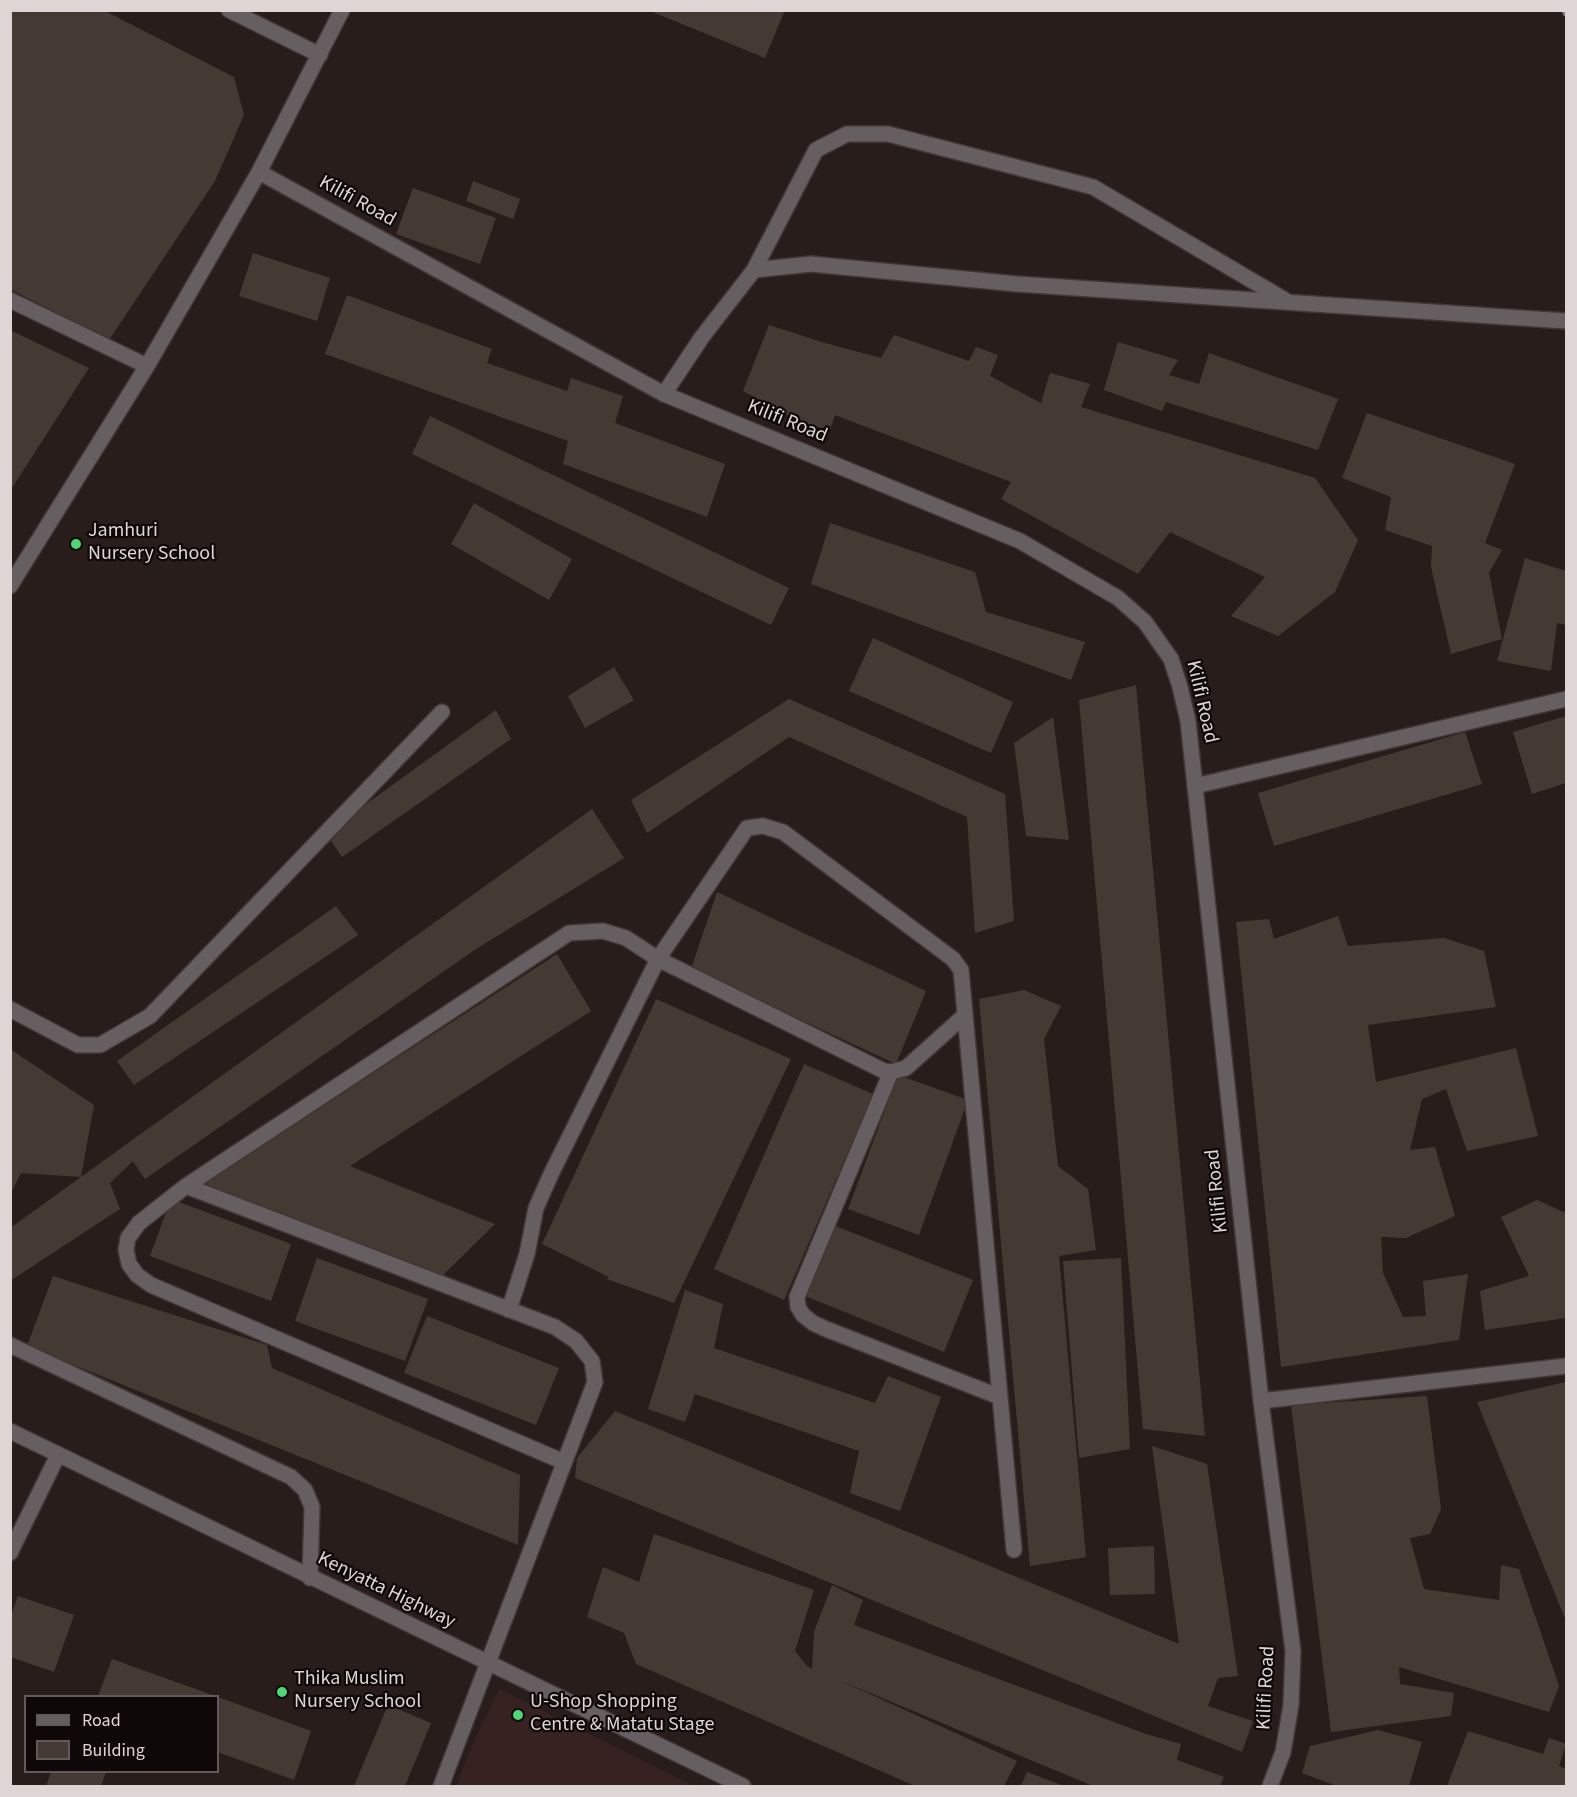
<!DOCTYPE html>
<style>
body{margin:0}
#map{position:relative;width:1577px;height:1797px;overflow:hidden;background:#291d1b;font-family:"Source Sans 3",sans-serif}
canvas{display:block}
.frame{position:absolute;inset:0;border:12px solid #ded6d5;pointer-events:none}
.legend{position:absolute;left:24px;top:1695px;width:195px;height:78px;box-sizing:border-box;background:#0e0808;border:2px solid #615a5a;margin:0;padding:8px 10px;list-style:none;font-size:18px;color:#ded6d5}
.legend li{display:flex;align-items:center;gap:12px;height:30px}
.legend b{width:30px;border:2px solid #615a5a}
</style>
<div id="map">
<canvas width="1577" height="1797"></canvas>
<div class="frame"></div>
<ul class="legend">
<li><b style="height:8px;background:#665f61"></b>Road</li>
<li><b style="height:16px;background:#453a33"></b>Building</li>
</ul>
</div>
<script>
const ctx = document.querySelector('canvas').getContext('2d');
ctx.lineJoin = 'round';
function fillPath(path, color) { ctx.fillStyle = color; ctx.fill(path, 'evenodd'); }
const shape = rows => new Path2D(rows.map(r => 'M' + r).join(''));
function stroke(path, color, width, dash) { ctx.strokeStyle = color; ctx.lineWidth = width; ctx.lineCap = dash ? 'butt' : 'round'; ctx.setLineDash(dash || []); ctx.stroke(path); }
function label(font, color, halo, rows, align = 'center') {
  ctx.font = font + ' "Source Sans 3",sans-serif'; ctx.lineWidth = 4.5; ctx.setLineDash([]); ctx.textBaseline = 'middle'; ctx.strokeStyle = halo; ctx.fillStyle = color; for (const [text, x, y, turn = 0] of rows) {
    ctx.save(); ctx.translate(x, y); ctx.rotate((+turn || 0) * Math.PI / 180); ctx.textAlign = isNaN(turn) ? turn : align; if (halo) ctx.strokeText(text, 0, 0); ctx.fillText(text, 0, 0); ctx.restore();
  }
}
fillPath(shape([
 [499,1689,693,1786,456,1786,474,1741]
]), '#362321');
fillPath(shape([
 [10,10,103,10,234,77,244,115,215,181,109,340,10,289],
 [648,10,785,10,765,58],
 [473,181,520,199,513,219,466,201],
 [413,188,496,218,480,264,396,234],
 [253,253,330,278,317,321,239,296],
 [347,295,492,349,487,363,567,391,571,378,623,396,615,423,725,464,707,517,563,464,568,441,325,354],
 [769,325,825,343,881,358,894,335,969,361,976,347,998,355,990,376,1041,403,1050,373,1090,384,1081,407,1315,478,1358,540,1335,592,1278,636,1231,616,1265,577,1170,532,1138,574,1001,499,1011,482,835,415,830,430,804,424,743,391],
 [10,330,89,368,10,491],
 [1118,342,1178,360,1169,375,1199,384,1209,353,1338,399,1318,450,1166,402,1162,411,1104,390],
 [1367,413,1515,464,1485,543,1502,550,1489,573,1502,639,1451,654,1431,567,1432,546,1385,530,1391,497,1342,478],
 [430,416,789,588,771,625,412,454],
 [474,503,572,559,549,600,451,544],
 [830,523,975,572,986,612,1085,642,1071,680,811,584],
 [1525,558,1566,571,1566,625,1557,623,1551,671,1497,661],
 [873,638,1013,702,991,753,849,691],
 [614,667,634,700,585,728,568,696],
 [1136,685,1205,1436,1143,1429,1079,700],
 [789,699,1005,794,1014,921,975,933,967,817,789,737,647,833,631,800],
 [496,710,511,739,342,857,326,833],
 [1566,716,1566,783,1532,794,1513,732],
 [1053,717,1069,840,1026,836,1014,743],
 [1465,732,1482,784,1274,846,1258,793],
 [592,809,624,858,476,949,145,1179,133,1161,110,1183,120,1209,10,1281,10,1228,81,1177,21,1173,10,1195,10,1049,94,1105,81,1177],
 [717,892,926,991,896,1064,691,969],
 [336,906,358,935,134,1085,117,1061],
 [1338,916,1348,946,1444,938,1484,951,1496,1007,1368,1025,1376,1082,1516,1048,1538,1136,1467,1151,1446,1089,1422,1099,1410,1150,1435,1147,1455,1216,1406,1238,1381,1237,1383,1273,1403,1317,1426,1316,1423,1281,1468,1274,1459,1340,1281,1367,1236,922,1269,919,1274,939],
 [557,954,591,1011,350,1166,495,1224,440,1278,196,1188],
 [1024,990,1061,1006,1044,1039,1058,1166,1088,1189,1096,1250,1059,1256,1086,1557,1030,1566,979,999],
 [656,999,791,1059,674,1303,607,1279,609,1277,542,1244],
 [804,1064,873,1094,784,1300,714,1269],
 [898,1075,968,1100,919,1235,848,1209],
 [171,1199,291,1244,271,1301,150,1256],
 [1537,1200,1566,1213,1566,1318,1485,1330,1480,1291,1529,1276,1501,1217],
 [833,1225,973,1280,944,1352,805,1296],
 [317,1258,428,1299,405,1361,295,1321],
 [1121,1258,1130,1449,1079,1458,1063,1261],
 [53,1276,267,1345,272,1368,520,1475,518,1545,27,1346],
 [685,1290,723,1304,714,1348,875,1403,888,1376,941,1397,900,1511,850,1493,859,1451,695,1394,685,1422,648,1409],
 [427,1316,559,1368,536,1425,404,1373],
 [1566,1382,1566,1621,1477,1402],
 [1427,1396,1441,1509,1430,1534,1410,1538,1424,1589,1499,1600,1501,1565,1519,1569,1559,1686,1549,1712,1399,1667,1400,1684,1454,1693,1451,1716,1331,1732,1291,1405],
 [615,1411,1179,1644,1152,1446,1207,1464,1238,1676,1218,1678,1208,1706,1253,1721,1242,1752,575,1478,577,1458],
 [654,1534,814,1590,795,1651,807,1666,812,1669,814,1632,832,1585,863,1600,854,1625,1146,1734,1181,1744,1177,1760,1224,1777,1220,1786,1093,1786,839,1680,1017,1761,1004,1786,915,1786,636,1664,624,1633,587,1617,603,1567,639,1582],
 [1154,1546,1155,1594,1110,1595,1108,1548],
 [18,1596,74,1615,54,1672,10,1657,10,1618],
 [112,1659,215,1696,98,1696],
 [218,1697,311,1731,294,1780,218,1752],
 [388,1705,431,1723,405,1786,354,1786],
 [1378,1730,1422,1742,1409,1786,1333,1786,1334,1785,1302,1773,1310,1746],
 [1468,1731,1543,1754,1549,1738,1566,1744,1559,1766,1566,1769,1566,1786,1447,1786],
 [51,1772,106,1772,101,1786,46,1786],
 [1027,1772,1064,1786,1021,1786]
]), '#453a33');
const lane = shape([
 [754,270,816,150,847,134,888,134,1093,187,1285,300],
 [664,394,702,337,754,270,811,264,1017,284,1566,321],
 [1195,786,1566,699],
 [10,1009,78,1045,100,1045,150,1016,442,712],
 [891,1072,797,1297,798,1307,803,1315,813,1323,826,1329,1000,1397],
 [186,1186,139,1223,128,1238,126,1250,129,1264,137,1275,151,1285,564,1462],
 [509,1310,527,1254,536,1208,552,1172,658,959,747,828,763,826,783,832,953,959,961,970,1014,1550],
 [10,1345,291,1477,305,1490,312,1507,310,1578],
 [1261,1401,1566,1366],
 [441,1786,595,1382,592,1361,576,1341,555,1327,186,1186,569,933,603,931,626,938,658,959,884,1071,891,1072,906,1068,965,1015]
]);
const street = shape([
 [229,10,320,55],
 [259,172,664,394,1020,541,1118,598,1145,622,1171,659,1180,687,1188,721,1261,1401,1293,1651,1291,1705,1283,1752,1270,1786],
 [10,300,147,366],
 [10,586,147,366,259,172,342,10],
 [10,1431,743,1786],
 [10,1553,58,1455]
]);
stroke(lane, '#423735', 18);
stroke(street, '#423735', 18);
stroke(shape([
 [1563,10,1566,16]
]), '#817776', 4, [6, 3]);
stroke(lane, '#665f61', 15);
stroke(street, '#665f61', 15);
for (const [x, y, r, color] of [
 [76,544,6,"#4fd675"],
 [282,1692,6,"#4fd675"],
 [518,1715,6,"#4fd675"]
]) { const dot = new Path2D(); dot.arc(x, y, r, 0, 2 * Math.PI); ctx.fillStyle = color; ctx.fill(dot); stroke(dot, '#0e0808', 2); }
label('20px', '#ded6d5', '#0e0808', [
 ["Kilifi Road",357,202,29],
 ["Kilifi Road",787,422,22],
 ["Kilifi Road",1201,702,77],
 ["Kilifi Road",1218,1191,-96],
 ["Kenyatta Highway",386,1591,26],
 ["Kilifi Road",1267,1688,-87]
]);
label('20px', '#ded6d5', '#0e0808', [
 ["Jamhuri",88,532],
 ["Nursery School",88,555],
 ["Thika Muslim",294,1680],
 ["Nursery School",294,1703],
 ["U-Shop Shopping",530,1703],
 ["Centre & Matatu Stage",530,1726]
], 'left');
</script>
